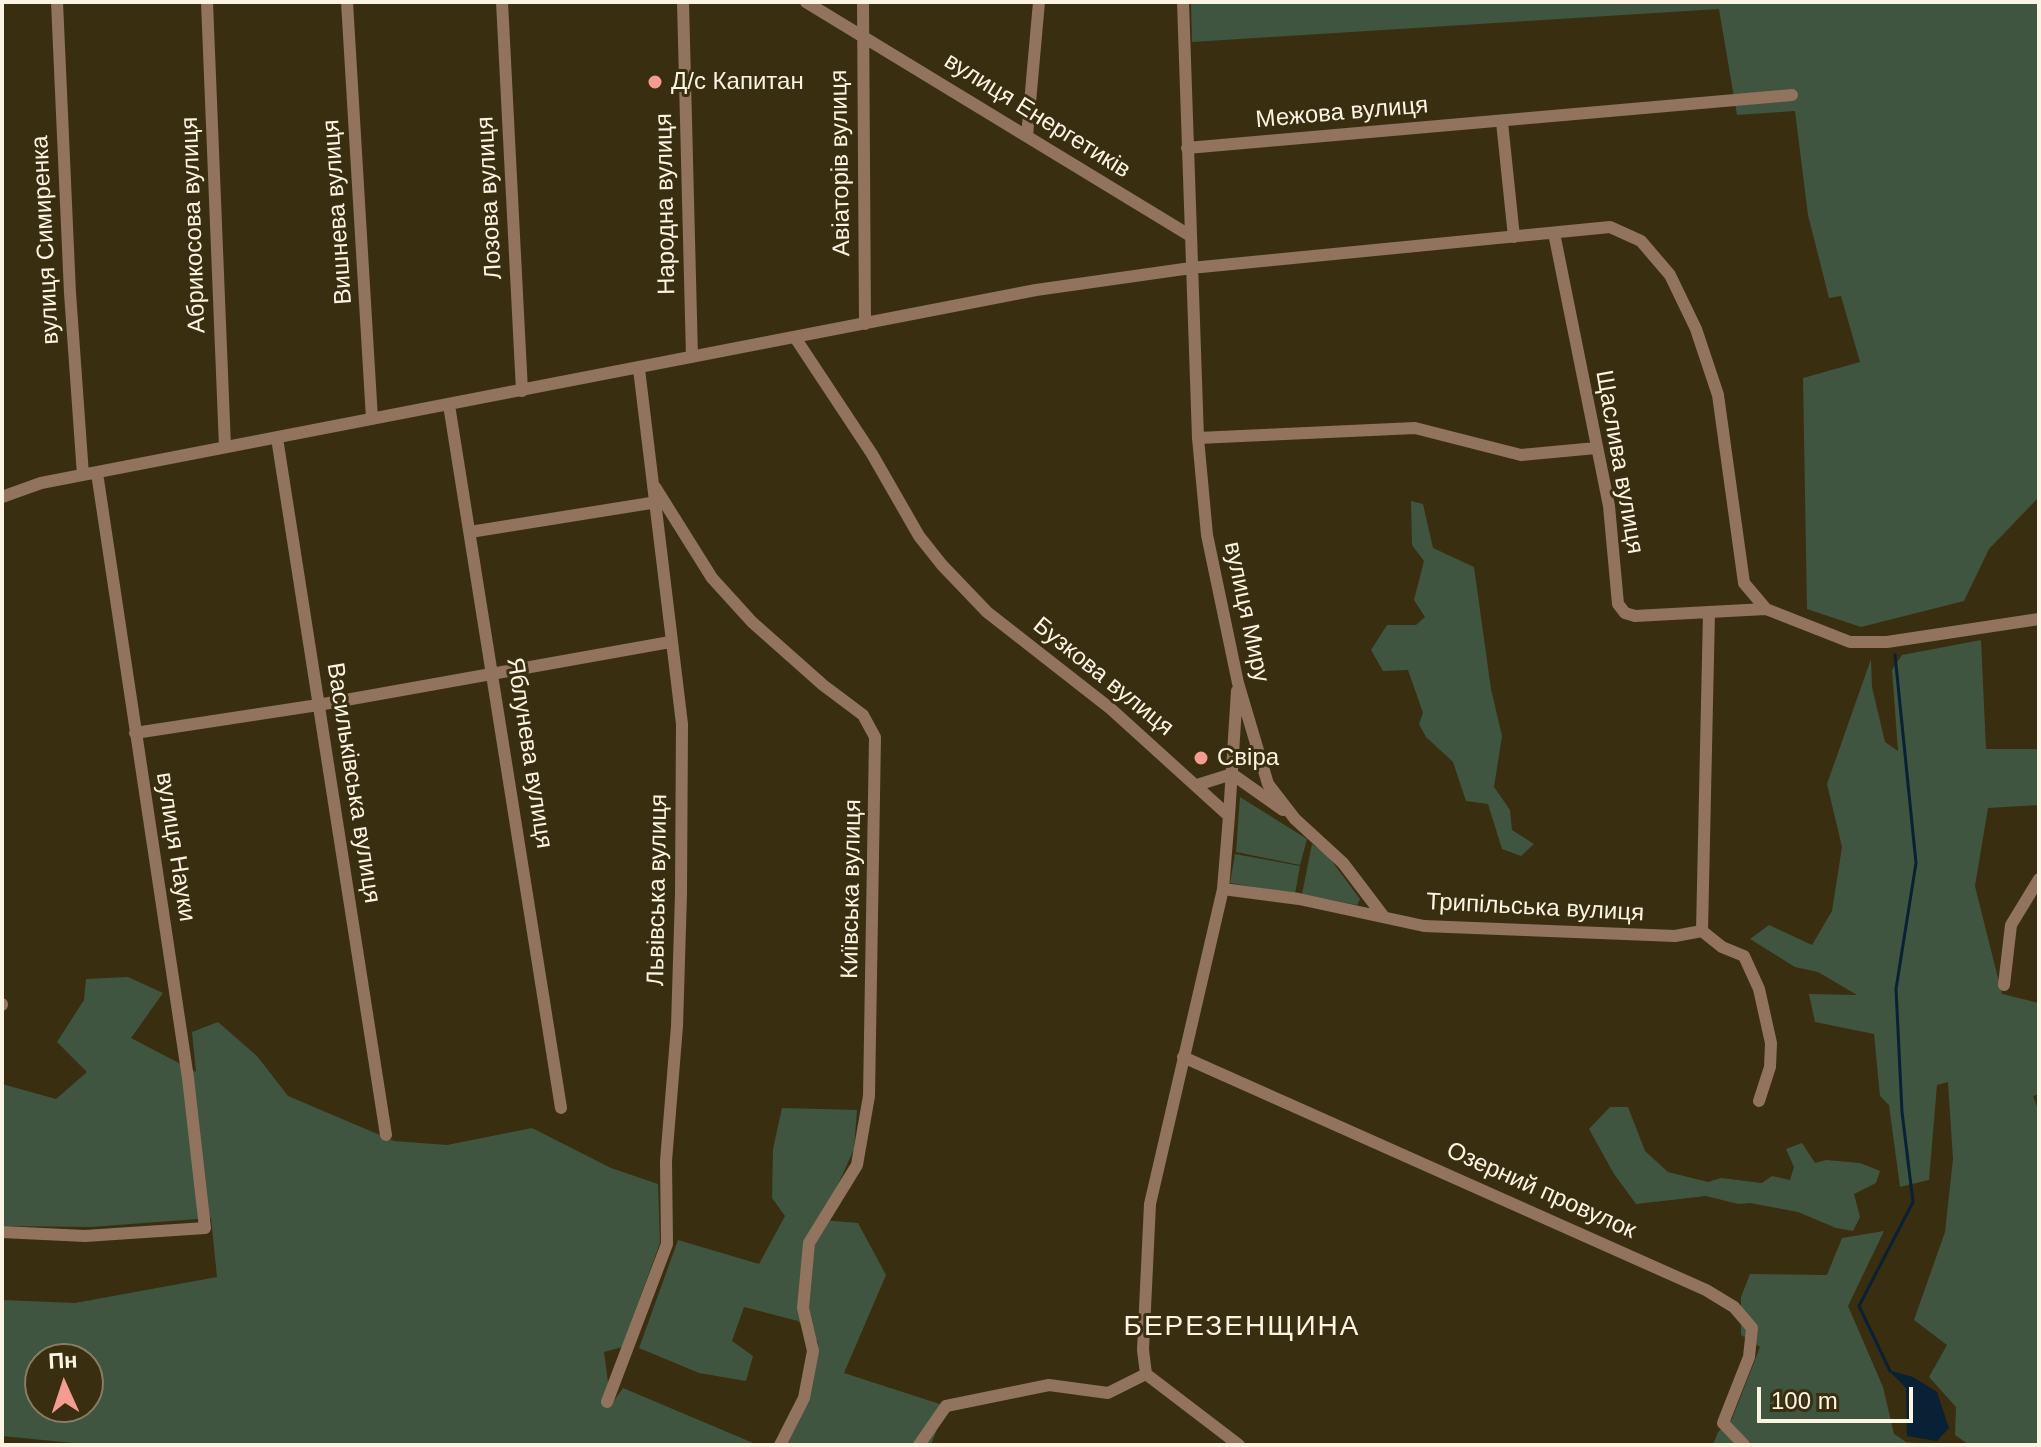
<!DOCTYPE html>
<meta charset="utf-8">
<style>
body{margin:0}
#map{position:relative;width:2041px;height:1447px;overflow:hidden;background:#3a2e10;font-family:Arial,sans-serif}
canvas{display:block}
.frame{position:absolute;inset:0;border:4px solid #fbf4e3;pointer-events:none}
.north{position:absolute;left:24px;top:1343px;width:80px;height:80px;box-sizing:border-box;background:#3a2e10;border:2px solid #877d64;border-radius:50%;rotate:357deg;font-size:22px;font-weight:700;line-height:32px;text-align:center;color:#fbf4e3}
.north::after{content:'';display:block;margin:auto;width:28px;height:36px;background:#f59c92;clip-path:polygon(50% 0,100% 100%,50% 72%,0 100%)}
.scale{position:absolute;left:1757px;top:1387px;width:156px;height:36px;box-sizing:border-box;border:4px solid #fbf4e3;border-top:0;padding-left:10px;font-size:24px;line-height:28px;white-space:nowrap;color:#fbf4e3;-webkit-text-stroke:6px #3a2e10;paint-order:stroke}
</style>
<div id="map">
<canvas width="2041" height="1447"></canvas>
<div class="frame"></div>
<div class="north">Пн</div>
<div class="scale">100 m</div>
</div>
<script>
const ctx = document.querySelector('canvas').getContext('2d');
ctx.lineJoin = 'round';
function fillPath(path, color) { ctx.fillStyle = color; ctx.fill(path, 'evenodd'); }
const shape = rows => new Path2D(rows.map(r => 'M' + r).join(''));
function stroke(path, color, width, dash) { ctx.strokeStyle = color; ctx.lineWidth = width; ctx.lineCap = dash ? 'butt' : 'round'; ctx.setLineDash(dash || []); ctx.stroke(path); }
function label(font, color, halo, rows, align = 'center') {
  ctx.font = font + ' Arial,sans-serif'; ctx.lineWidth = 6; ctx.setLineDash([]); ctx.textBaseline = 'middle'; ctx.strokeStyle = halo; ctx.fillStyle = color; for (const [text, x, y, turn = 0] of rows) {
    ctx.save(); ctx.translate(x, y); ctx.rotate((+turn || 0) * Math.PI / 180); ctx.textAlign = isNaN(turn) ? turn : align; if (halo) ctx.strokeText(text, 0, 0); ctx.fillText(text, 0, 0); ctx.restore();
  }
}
fillPath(shape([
 [1191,2,2039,2,2039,497,1989,549,1964,601,1861,627,1807,609,1803,378,1860,362,1841,296,1829,298,1808,215,1795,111,1737,115,1719,9,1192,42],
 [1411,501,1423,504,1433,548,1474,567,1491,689,1502,736,1494,787,1510,810,1512,830,1534,844,1521,856,1502,849,1488,804,1466,801,1453,762,1426,737,1419,724,1423,713,1408,670,1383,671,1371,650,1387,625,1416,625,1425,617,1414,600,1424,561,1412,545],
 [1981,640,1986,749,2038,749,2039,762,2039,805,1988,808,1975,886,2002,994,2039,1003,2039,1094,2033,1096,2039,1112,2039,1445,1969,1445,1955,1435,1956,1407,1929,1377,1947,1345,1914,1320,1945,1232,1953,1159,1948,1082,1937,1085,1929,1180,1900,1187,1889,1105,1880,1096,1874,1034,1815,1022,1809,994,1857,995,1818,972,1795,967,1750,939,1769,925,1812,945,1832,911,1842,847,1827,784,1871,659,1872,687,1885,742,1898,751,1892,670,1902,655],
 [1240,797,1307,839,1300,865,1236,852],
 [1312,844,1328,856,1360,899,1357,905,1302,894],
 [1235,854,1300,866,1295,894,1230,883],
 [128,977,163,993,131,1038,196,1072,192,1032,218,1022,257,1056,288,1096,394,1141,447,1145,532,1128,611,1168,658,1184,660,1243,622,1347,604,1352,611,1405,623,1388,758,1445,94,1445,2,1436,2,1300,75,1303,217,1277,211,1218,91,1227,2,1226,2,1084,56,1099,87,1072,57,1042,84,1000,86,979],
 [40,1359,88,1359,88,1407,40,1407],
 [1610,1107,1628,1107,1645,1151,1668,1172,1708,1182,1721,1178,1762,1183,1772,1176,1790,1180,1794,1167,1786,1149,1802,1143,1815,1163,1826,1160,1860,1163,1880,1171,1876,1183,1854,1194,1860,1217,1853,1231,1836,1228,1798,1212,1750,1203,1738,1204,1706,1196,1636,1204,1614,1174,1589,1129],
 [782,1108,857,1110,854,1149,822,1220,858,1223,886,1275,844,1373,946,1406,931,1445,785,1445,806,1403,818,1342,798,1321,744,1307,732,1341,753,1356,746,1381,699,1373,639,1348,678,1240,759,1264,785,1216,772,1198,773,1149],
 [1884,1231,1848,1306,1883,1387,1894,1434,1906,1442,1934,1445,1713,1445,1718,1432,1732,1419,1760,1347,1741,1335,1741,1297,1750,1274,1827,1275,1842,1238]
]), '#3f553f');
fillPath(shape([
 [1888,1370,1913,1377,1937,1392,1949,1428,1937,1441,1907,1436,1906,1388]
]), '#082134');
stroke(shape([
 [1890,1371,1859,1306,1913,1202,1902,1112,1896,989,1916,863,1895,655]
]), '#082134', 3);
stroke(shape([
 [57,2,70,293,83,475],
 [207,2,225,447],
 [347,2,372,419],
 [502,2,522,391],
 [683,2,692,357],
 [806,2,1189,235],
 [863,2,865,324],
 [1183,2,1198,438,1207,535,1238,683,1268,784,1295,819,1343,863,1384,917],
 [1502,122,1514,237],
 [1027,136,1039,2],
 [1187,148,1792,95],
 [1554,233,1609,506,1618,604,1625,613,1635,616,1709,612],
 [796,339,872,454,919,536,942,565,987,612,1111,709,1229,816,1223,889,1150,1204,1143,1350,1146,1374,1239,1445],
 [449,405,561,1108],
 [277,438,386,1135],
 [1198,438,1415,428,1521,455,1596,448],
 [655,487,712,578,752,622,823,685,863,715,875,737,869,1096,857,1165,809,1243,803,1308,813,1351,804,1398,780,1445],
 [2,497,41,483,1036,290,1191,268,1610,227,1641,241,1670,275,1696,329,1718,395,1744,583,1766,609,1850,642,1887,642,2039,619],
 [470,532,657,502],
 [135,733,318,705,670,642],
 [1197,785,1232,774,1283,810],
 [1229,816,1237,691],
 [1223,889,1299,899,1424,926,1675,936,1702,931],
 [1702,931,1709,612,1766,609],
 [1702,931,1722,947,1744,956,1759,989,1771,1043,1770,1067,1759,1101],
 [2004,985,2011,925,2039,879],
 [2,1004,2,1005],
 [1183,1057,1706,1290,1734,1307,1752,1328,1749,1357,1723,1423,1744,1445],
 [2,1232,85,1236,205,1228,188,1078,97,473],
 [607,1402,667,1244,666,1161,677,1026,681,894,682,724,639,369],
 [919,1445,946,1406,1049,1385,1108,1393,1146,1374]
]), '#91735e', 12);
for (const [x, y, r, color] of [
 [655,82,8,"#f59c92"],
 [1201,758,8,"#f59c92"]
]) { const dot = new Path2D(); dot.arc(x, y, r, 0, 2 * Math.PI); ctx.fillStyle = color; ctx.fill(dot); stroke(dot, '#3a2e10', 3); }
label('24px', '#fbf4e3', '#3a2e10', [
 ["Д/с Капитан",671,82],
 ["Свіра",1217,758]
], 'left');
label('24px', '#fbf4e3', '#3a2e10', [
 ["Межова вулиця",1342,113,-5],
 ["вулиця Енергетиків",1037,116,32],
 ["Авіаторів вулиця",841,163,-91],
 ["Лозова вулиця",490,198,-93],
 ["Народна вулиця",666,204,-91],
 ["Вишнева вулиця",338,212,-94],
 ["Абрикосова вулиця",194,225,-92],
 ["вулиця Симиренка",46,240,-93],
 ["Щаслива вулиця",1619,462,80],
 ["вулиця Миру",1246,612,78],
 ["Бузкова вулиця",1103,677,39],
 ["Яблунева вулиця",529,753,81],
 ["Васильківська вулиця",353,783,81],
 ["вулиця Науки",175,847,81],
 ["Київська вулиця",852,889,-89],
 ["Львівська вулиця",658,890,-89],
 ["Трипільська вулиця",1535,908,3],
 ["Озерний провулок",1541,1191,24]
]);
ctx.letterSpacing = '2px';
label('28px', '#fbf4e3', '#3a2e10', [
 ["БЕРЕЗЕНЩИНА",1242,1327]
]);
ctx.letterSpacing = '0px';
</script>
